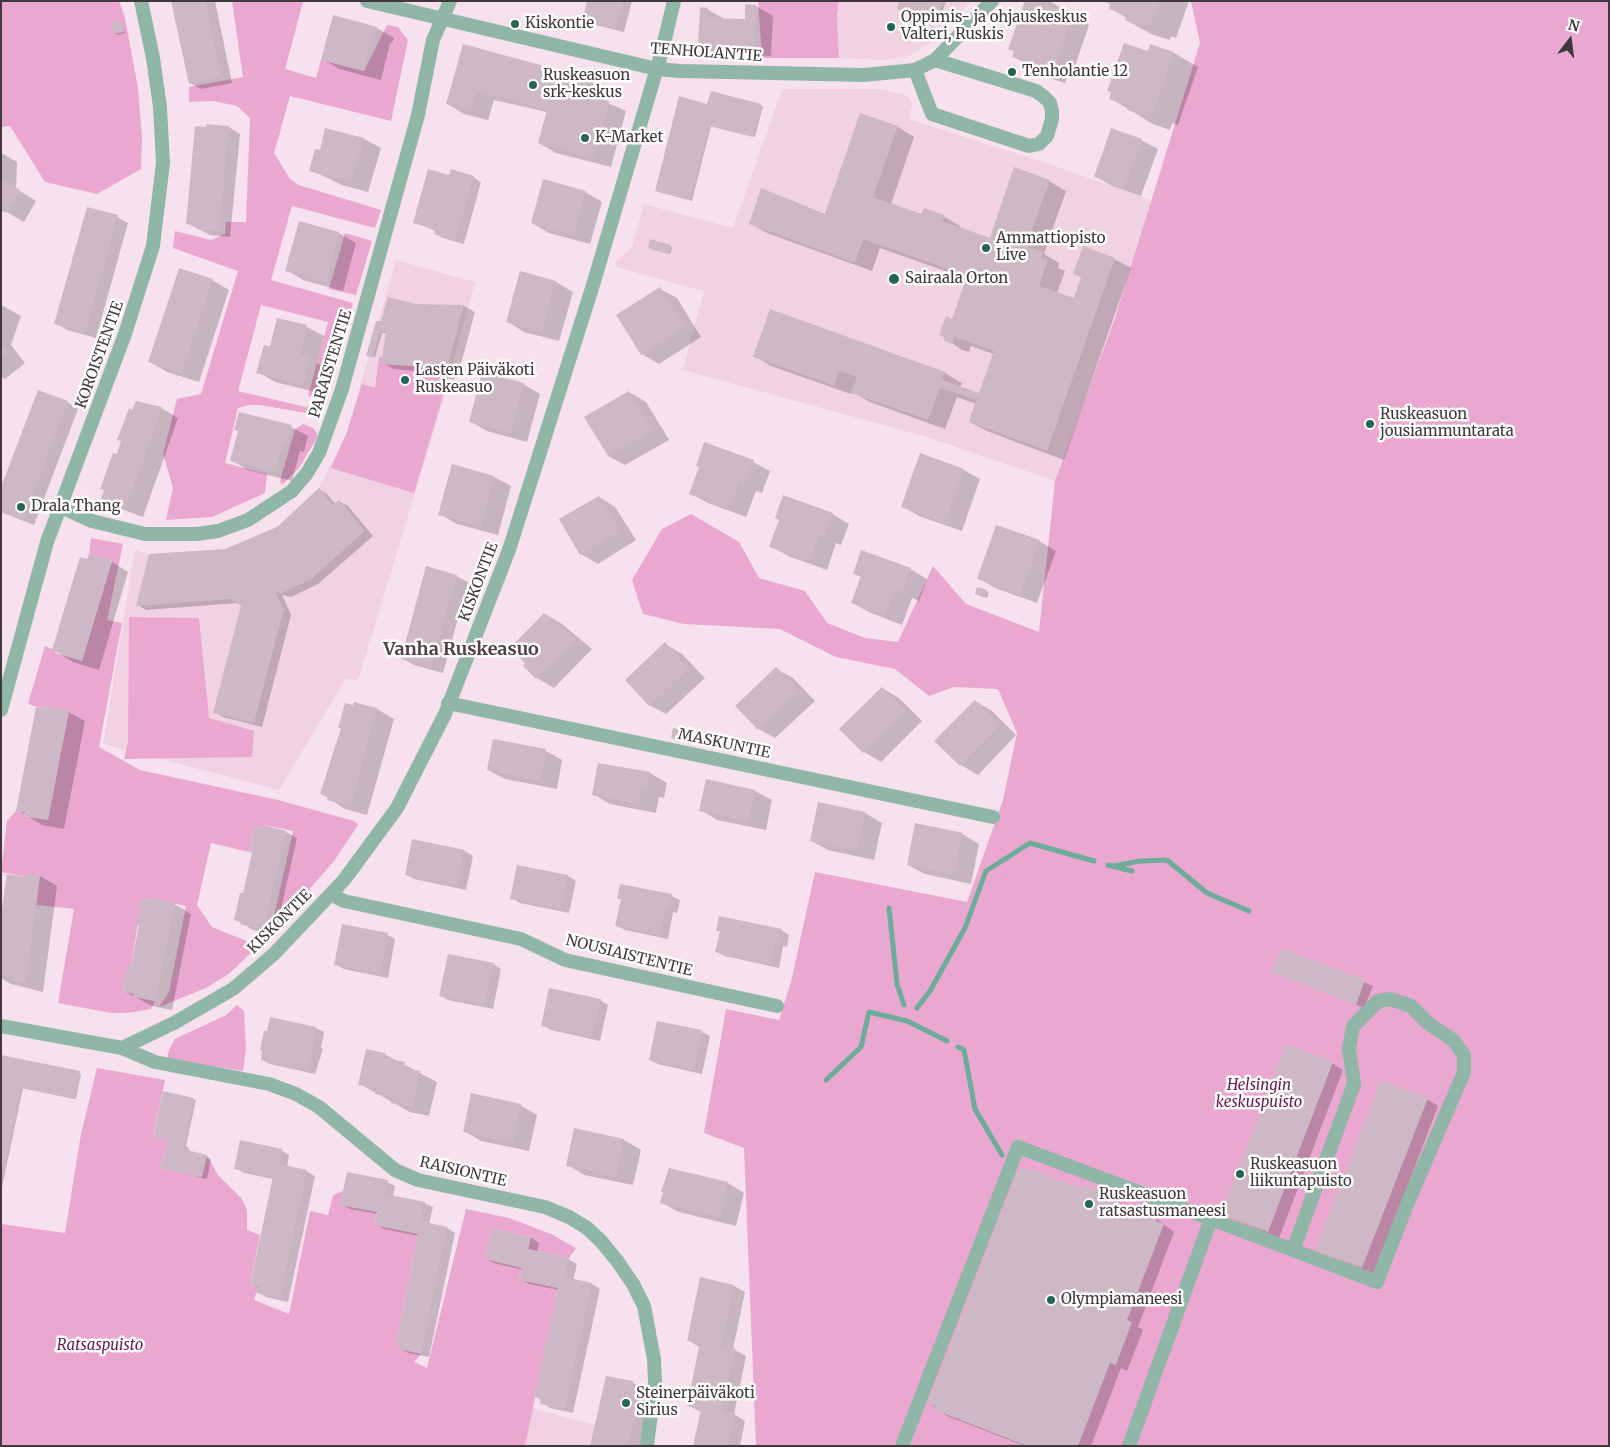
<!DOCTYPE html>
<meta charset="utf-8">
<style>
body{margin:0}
#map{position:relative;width:1610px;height:1447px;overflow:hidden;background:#f8e1ee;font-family:Merriweather,serif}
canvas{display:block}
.frame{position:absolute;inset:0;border:2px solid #41383d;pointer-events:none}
.north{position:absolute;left:1545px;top:15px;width:50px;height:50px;-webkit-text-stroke:4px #fff;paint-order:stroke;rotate:15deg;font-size:14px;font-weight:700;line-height:20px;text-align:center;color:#41383d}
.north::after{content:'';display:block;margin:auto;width:18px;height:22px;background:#41383d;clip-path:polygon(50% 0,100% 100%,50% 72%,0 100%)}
</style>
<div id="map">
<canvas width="1610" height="1447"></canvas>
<div class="frame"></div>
<div class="north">N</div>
</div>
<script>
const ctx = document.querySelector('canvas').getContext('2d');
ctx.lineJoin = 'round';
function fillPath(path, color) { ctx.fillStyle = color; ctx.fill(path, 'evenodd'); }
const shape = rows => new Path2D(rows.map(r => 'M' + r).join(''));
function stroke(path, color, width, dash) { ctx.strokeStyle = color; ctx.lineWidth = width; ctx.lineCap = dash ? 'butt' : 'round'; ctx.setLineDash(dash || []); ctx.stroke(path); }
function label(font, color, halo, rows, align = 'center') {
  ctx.font = font + ' Merriweather,serif'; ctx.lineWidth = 5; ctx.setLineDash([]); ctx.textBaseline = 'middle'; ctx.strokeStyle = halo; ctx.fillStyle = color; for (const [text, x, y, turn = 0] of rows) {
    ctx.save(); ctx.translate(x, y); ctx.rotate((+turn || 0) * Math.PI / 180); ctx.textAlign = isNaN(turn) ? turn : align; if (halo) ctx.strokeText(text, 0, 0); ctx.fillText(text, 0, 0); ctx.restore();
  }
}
fillPath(shape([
 [839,1,972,1,951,21,937,38,911,55,887,60,839,58,837,16],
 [782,89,880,89,903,94,909,98,912,104,909,119,1049,164,1151,200,1136,258,1055,481,927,437,683,370,704,291,615,267,616,261,632,248,644,204,733,228],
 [396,260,475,282,441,407,358,681,346,678,279,790,103,744,135,550,149,554,225,549,277,527,319,488,347,432],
 [531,1408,595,1425,590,1446,525,1446]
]), '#f0d2e3');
fillPath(shape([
 [1,1,119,1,125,18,138,88,142,137,141,169,97,194,45,182,10,126,1,127],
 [232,1,303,2,285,69,316,78,321,60,364,71,387,25,398,27,408,40,391,121,290,96,274,153,290,179,299,185,381,210,375,228,292,206,271,280,353,303,325,399,308,396,328,322,261,305,238,391,306,407,305,412,312,414,260,405,249,405,238,408,225,463,267,474,265,493,212,517,166,520,173,488,163,454,177,399,201,394,238,271,173,248,175,231,211,240,225,234,226,222,246,222,250,118,237,106,213,101,189,102,189,87,243,77],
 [758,1,839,1,837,16,839,58,762,58],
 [1191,1,1609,1,1609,1446,756,1446,744,1148,704,1133,726,1009,779,1020,791,982,815,872,967,902,1003,800,1017,733,998,689,954,687,929,696,895,669,836,657,780,629,684,624,643,614,632,580,662,529,691,514,739,542,759,578,805,591,827,623,865,638,898,642,933,566,966,604,1039,632,1055,481,1115,318,1200,43],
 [345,233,372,241,356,295,329,289],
 [379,357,382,357,382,364,413,366,449,376,414,493,331,468,347,432,362,384,375,388],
 [303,424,313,428,317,433,317,438,299,468,282,485,280,481,295,429],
 [91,538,123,544,107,620,122,623,99,747,140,770,278,800,354,821,358,825,334,861,279,924,274,916,293,831,263,825,262,828,255,827,249,852,211,843,197,905,212,927,249,942,255,949,230,973,206,988,159,1007,169,992,186,906,154,899,153,901,142,899,131,966,128,966,123,991,134,994,134,997,155,1001,151,1009,127,1013,111,1013,58,1003,74,909,36,905,40,875,28,874,27,877,1,872,7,821,16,811,25,812,24,816,48,820,68,711,45,706,44,709,28,704,45,646,56,651,55,653,82,661,112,561,89,554],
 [129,617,199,618,209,718,254,731,252,757,124,759,128,742],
 [237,1005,244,1011,246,1048,243,1071,167,1059,169,1050,175,1039,226,1015],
 [97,1068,165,1080,153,1136,168,1140,160,1168,201,1177,207,1155,218,1175,242,1199,247,1210,247,1230,260,1235,250,1285,258,1287,254,1300,289,1314,310,1211,328,1215,333,1195,343,1191,340,1205,377,1212,374,1224,418,1234,396,1342,400,1343,399,1348,421,1354,414,1362,427,1368,466,1209,509,1218,551,1234,576,1248,569,1258,528,1249,531,1237,491,1229,485,1259,522,1268,519,1279,558,1288,525,1446,1,1445,1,1224,65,1233,81,1134]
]), '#eaa7cf');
fillPath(shape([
 [173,1,215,1,232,83,201,89,190,83],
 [588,1,632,1,624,32,592,24,584,20],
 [900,1,946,1,939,22,900,9],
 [1049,1,1089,25,1071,78,1067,77,1065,83,1049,78,1013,56,1015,52,1010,49],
 [1107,1,1189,1,1176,38,1171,36,1170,40,1151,34,1126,20,1127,18,1110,8,1112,5],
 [756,6,773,16,771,56,716,54,699,44,707,9,724,19,746,21],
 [334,17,377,28,394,38,392,43,390,43,381,80,339,69,323,59],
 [121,21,125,33,117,35,115,33],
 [463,45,587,79,604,88,601,100,626,111,611,167,556,153,539,143,547,112,494,100,488,120,464,114,448,104],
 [1149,53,1174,53,1198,67,1178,125,1172,123,1170,130,1153,124,1110,98],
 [708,105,763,106,755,137,711,126,692,201,659,192],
 [861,114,898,127,914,137,891,204,922,216,943,216,960,226,959,229,990,240,1049,181,1066,191,1044,254,1059,263,1058,268,1065,271,1057,293,1075,299,1114,259,1131,268,1064,460,987,431,970,422,976,404,957,397,945,429,870,402,852,392,851,394,771,366,755,356,771,311,945,373,962,383,960,388,979,394,994,354,971,346,969,352,962,350,941,335,953,320,968,279,880,248,872,271,767,233,750,223,825,215],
 [229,127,240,134,230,237,210,235,187,223],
 [326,130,364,139,381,148,368,192,342,185,311,170,321,152],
 [1141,140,1158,149,1141,196,1112,186,1095,176],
 [1,153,17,162,16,189,36,201,24,222,3,210,1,211],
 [450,177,473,177,481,182,464,244,443,238,435,234,436,231,414,222],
 [585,192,602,202,590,244,549,233,532,223],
 [117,217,128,223,96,338,67,330,56,323],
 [300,223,339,233,356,243,343,291,303,280,287,270],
 [670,246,672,248,670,254,651,249],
 [521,273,556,282,573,292,559,341,524,332,508,322],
 [212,280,229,290,199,382,167,372,150,362],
 [660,289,677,298,701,337,659,364,642,354],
 [1,305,21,316,11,345,25,363,5,379,1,377],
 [416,306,464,306,475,312,458,375,455,375,454,380,426,372,394,369,383,363,387,333,382,333,375,357,370,356,377,323,389,324],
 [278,319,307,327,324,336,317,363,326,368,319,393,275,382,258,372,271,348],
 [523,384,540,394,527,442,487,431,470,421],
 [629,392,646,402,669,440,625,465,608,456],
 [67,402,78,409,34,525,6,514,1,512],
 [161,408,178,418,143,517,119,508,102,498,133,411],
 [291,427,308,436,304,452,300,451,292,481,248,470,231,460],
 [753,462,770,471,762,493,756,491,746,517,708,503,691,494],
 [453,466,494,477,511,486,498,535,457,524,440,514],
 [964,470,980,479,962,531,919,516,902,506],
 [319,489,327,494,336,505,340,502,348,506,373,536,318,584,291,597,282,595,291,615,262,727,223,717,215,712,242,605,238,603,146,610,138,605,225,550,277,528],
 [599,497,615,507,636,540,598,564,581,554],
 [832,514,849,524,841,545,836,543,827,570,788,556,771,546,780,520],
 [1039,541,1056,551,1037,603,995,588,978,578],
 [90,556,112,562,128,572,99,670,73,662,54,650],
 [910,569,927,579,919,601,912,598,902,625,869,612,853,603,862,578,854,573],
 [456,576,468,582,443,673,414,665,402,658],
 [978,588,989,592,987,598,978,595],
 [545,614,562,624,592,649,554,688,537,678],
 [665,644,682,654,705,678,666,714,649,705],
 [776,669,793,678,815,701,775,738,759,729],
 [882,688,899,698,922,721,881,762,864,752,841,729],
 [975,701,992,711,1016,735,978,775,961,765,936,741],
 [355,703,377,709,394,719,367,815,345,809,322,794],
 [68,712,85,721,64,829,42,825,18,810],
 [674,729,691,734,689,742,675,739],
 [546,751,562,760,557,789,505,779,488,770],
 [599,764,650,773,667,783,664,798,659,797,656,813,610,804,593,794],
 [707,780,755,791,772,800,766,830,717,820,701,810],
 [819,803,865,813,882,823,874,860,828,850,812,841],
 [264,827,286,832,297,838,275,935,253,930,235,919],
 [962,834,979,844,971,884,925,874,908,865],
 [465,851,473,856,466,890,414,879,406,874],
 [518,866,568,876,576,881,569,913,520,903,512,898],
 [29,875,40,876,57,886,43,992,11,984,1,978,1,924],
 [671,896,680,900,677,913,673,912,668,939,625,930,617,926,622,900,619,898],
 [174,904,191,914,172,1010,152,1006,124,991,132,968,140,926,138,924],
 [718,930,781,930,789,935,787,947,783,946,779,968,725,956,717,952,721,932],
 [387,935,395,939,388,978,344,969,335,964],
 [493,964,501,969,493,1009,448,1000,440,995],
 [1273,971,1364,982,1373,986,1364,1008],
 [600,1000,608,1005,600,1041,551,1030,542,1025],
 [271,1019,316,1028,324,1032,321,1048,323,1049,315,1074,270,1064,262,1060],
 [702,1032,710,1036,702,1074,658,1064,650,1060],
 [384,1054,437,1082,429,1116,410,1112,360,1084],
 [1,1056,81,1074,76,1099,23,1088,1,1192],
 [1332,1063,1343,1070,1279,1238,1222,1214],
 [164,1092,196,1100,186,1146,189,1148,188,1152,211,1159,207,1179,162,1168,169,1140],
 [1427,1099,1438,1106,1374,1274,1317,1250],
 [520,1105,537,1115,529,1151,481,1141,464,1131],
 [575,1129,624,1140,641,1150,633,1185,584,1175,568,1165],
 [281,1150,289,1155,287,1167,306,1171,315,1176,288,1302,266,1297,258,1292,259,1289,251,1284,273,1179,244,1173,236,1168],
 [1027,1172,1083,1190,1085,1186,1104,1193,1115,1200,1114,1202,1157,1219,1174,1232,1138,1327,1143,1330,1127,1371,1121,1368,1091,1446,1025,1446,947,1416,929,1403],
 [387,1182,395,1186,393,1196,424,1203,433,1207,429,1224,447,1228,455,1233,429,1357,408,1353,400,1348,419,1236,384,1229,376,1224,378,1214,350,1209,341,1204],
 [728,1183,744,1193,736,1226,679,1212,662,1203],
 [531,1238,539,1243,537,1253,568,1259,577,1264,573,1280,592,1284,600,1289,573,1413,550,1408,536,1396,559,1290,529,1284,521,1279,523,1270,494,1263,486,1259],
 [734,1286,745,1292,733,1349,746,1356,734,1414,745,1421,740,1446,694,1446,701,1412,688,1405,699,1347,688,1340],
 [632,1382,652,1396,641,1446,592,1446]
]), '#0003');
stroke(shape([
 [1108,865,1132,871],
 [1114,866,1140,861,1167,860,1207,893,1249,911],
 [889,908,897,984,904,1005],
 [917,1008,930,991,965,928,986,871,1030,843,1094,861],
 [958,1047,964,1050,975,1109,1002,1155],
 [826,1080,861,1047,869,1012,907,1021,947,1041]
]), '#6cac98', 5);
fillPath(shape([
 [171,1,205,1,221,76,189,84],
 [587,1,623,1,616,28,582,20],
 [899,1,943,1,936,22,897,9],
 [1025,1,1050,1,1049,6,1073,14,1054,70,1050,68,1048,75,1031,69,1033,64,1012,57,1014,51,1008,49],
 [1103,1,1159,1,1151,25,1146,23,1145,27,1125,20,1126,15,1109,9,1110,4],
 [745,4,756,5,754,47,698,45,700,7,708,8,707,18,745,19],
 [333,15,377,27,375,35,373,34,364,71,321,60],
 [121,20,124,32,113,34,110,22],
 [1124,43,1148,51,1150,44,1174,52,1153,112,1147,110,1145,116,1127,110,1129,106,1109,99,1111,92,1107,91],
 [463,44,588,78,584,94,609,101,594,158,538,143,547,110,477,91,471,111,446,104],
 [711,91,761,104,753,137,709,126,690,200,655,191,679,96,707,104],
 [860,113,898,126,873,197,921,214,924,208,944,215,942,221,990,238,1014,167,1050,180,1026,246,1043,252,1041,258,1048,260,1039,286,1074,298,1081,277,1073,274,1083,246,1115,258,1047,451,969,422,976,400,940,388,928,420,851,393,857,377,839,371,834,386,753,357,770,309,945,372,942,380,979,393,994,351,954,337,952,344,944,341,945,337,939,335,946,316,952,319,967,276,863,239,855,263,749,224,761,188,825,214],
 [206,124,229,126,219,231,197,229,198,225,186,224,195,126,206,127],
 [325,128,364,138,351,183,309,171,315,149,320,150],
 [1111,128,1142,139,1124,188,1094,177],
 [428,169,449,175,451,169,474,176,455,240,434,234,435,229,413,223],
 [1,179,20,190,6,213,1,210],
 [543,179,586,191,573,235,531,223],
 [87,207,118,215,85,333,54,324],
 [299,221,339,232,326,282,285,271],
 [650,239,671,245,668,254,648,248],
 [179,268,213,279,182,373,148,362],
 [520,271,556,281,542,332,506,322],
 [660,287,685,327,641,355,616,315],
 [388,297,416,304,464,305,447,369,444,369,443,374,413,366,381,364,386,332,380,332,373,357,366,356,376,321,381,321],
 [277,318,307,325,300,355,310,357,303,385,256,373,264,345,270,346],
 [1,343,9,353,1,359],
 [482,372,524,383,511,433,469,422],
 [38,390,68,401,23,520,1,512,1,487],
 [629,391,653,430,608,456,584,417],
 [136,401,162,407,126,508,101,499,104,490,100,489,113,453,117,454,121,441,117,440,129,408,132,410],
 [307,406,318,409,317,415,305,412],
 [239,412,292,425,287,443,283,442,275,472,230,461,238,431,234,430],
 [704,442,754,460,745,484,739,482,729,509,689,494,699,467,696,466],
 [920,453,964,469,945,523,901,507],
 [452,464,494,476,481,526,438,515],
 [319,488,333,505,339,500,365,531,310,580,282,593,275,592,284,609,254,723,213,713,241,606,231,599,136,606,149,554,225,549,277,527],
 [783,495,833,513,824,537,819,535,810,562,769,547,779,520,775,518],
 [599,496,620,531,580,555,559,519],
 [996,525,1040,540,1020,595,977,579],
 [861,550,911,568,902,592,895,589,885,616,851,603,861,576,853,574],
 [89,554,112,561,82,661,52,650,80,557,87,559],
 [426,566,457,575,431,667,401,659],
 [977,587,987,590,984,597,975,594],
 [544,613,561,629,563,627,576,639,536,679,523,666,525,663,510,648],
 [665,642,689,668,649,706,625,680],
 [776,667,799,691,758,730,735,706],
 [882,687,906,711,863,753,839,729],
 [975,700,1000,725,960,766,934,741],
 [354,702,377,708,351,806,327,800,328,796,320,794,341,728,338,728,345,703,353,705],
 [45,706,69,711,48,820,24,816,25,812,16,811,36,707,44,709],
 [673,728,689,731,687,742,671,738],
 [493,739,546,749,540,781,487,770],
 [598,763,650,772,647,789,642,788,639,804,592,795],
 [706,779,755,790,749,821,699,811],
 [818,802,865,812,857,851,810,841],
 [915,823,963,833,954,875,907,865],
 [263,825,286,831,264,930,240,924,241,922,234,920,240,893,243,893,252,853,249,852,255,827,262,828],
 [412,839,465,850,457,886,405,875],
 [517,865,568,875,561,909,510,899],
 [28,873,40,875,26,983,13,981,14,978,1,976,1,915,7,874,27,877],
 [620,884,672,894,669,909,665,908,659,935,615,926,621,899,617,899],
 [153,898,175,903,155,1001,133,996,134,994,123,991,128,965,131,966,139,925,136,925,142,899,153,901],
 [719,916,782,929,778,944,775,943,770,964,715,952,720,931,716,931],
 [342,924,388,933,380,974,334,965],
 [1281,948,1365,980,1356,1005,1271,972],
 [448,954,494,963,484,1005,439,996],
 [549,988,601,999,592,1037,541,1026],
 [270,1017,316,1027,312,1059,310,1058,307,1070,261,1060,262,1051,260,1050,264,1031,267,1031],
 [657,1021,702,1030,694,1070,649,1060],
 [1286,1044,1333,1062,1268,1232,1221,1214],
 [366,1049,385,1053,384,1058,405,1062,403,1068,420,1071,412,1107,391,1103,392,1098,375,1094,376,1088,358,1085],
 [1,1055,80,1071,74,1099,21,1088,2,1178],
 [1381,1080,1428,1098,1362,1268,1315,1250],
 [163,1091,194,1098,183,1149,207,1155,202,1177,160,1168,168,1140,153,1137],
 [471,1093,521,1104,513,1142,463,1132],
 [574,1128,624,1139,616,1177,566,1166],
 [240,1140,282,1149,279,1164,307,1170,280,1298,256,1293,258,1287,250,1285,273,1177,234,1169],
 [1019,1167,1027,1170,1028,1168,1082,1189,1084,1184,1104,1192,1102,1197,1157,1218,1156,1221,1164,1224,1127,1320,1132,1322,1116,1365,1110,1363,1078,1446,1027,1446,935,1410,935,1406,928,1404],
 [669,1168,728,1182,720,1217,660,1203,663,1192,661,1192],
 [347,1172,388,1180,385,1194,425,1202,421,1221,447,1227,421,1354,398,1349,400,1343,396,1342,418,1234,374,1225,377,1212,340,1205],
 [491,1229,531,1237,528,1249,569,1258,565,1277,592,1283,565,1409,540,1404,541,1398,534,1397,558,1288,519,1280,522,1268,485,1259],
 [700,1277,734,1285,721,1346,735,1348,722,1411,735,1413,728,1446,693,1446,701,1409,687,1406,700,1343,687,1341],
 [606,1376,633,1381,632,1386,641,1388,628,1446,590,1446]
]), '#ceb8c5');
stroke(shape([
 [902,1446,1018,1147,1211,1219],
 [1129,1446,1211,1219,1377,1282,1408,1202,1464,1072,1464,1055,1453,1040,1428,1023,1411,1006,1390,999,1378,1001,1353,1026,1349,1049,1354,1084,1293,1250]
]), '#90b6a8', 14);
stroke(shape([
 [935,60,1036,91,1043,96,1050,103,1052,111,1052,119,1047,136,1039,144,1029,146,932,114,915,70,935,60,992,1],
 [61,507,92,521,145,534,197,534,218,531,248,520,292,491,307,473,319,453,342,389,418,115,433,40,450,1],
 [448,703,993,817],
 [1,710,47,542,125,334,153,246,163,163,160,107,153,58,141,1],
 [331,894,344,901,521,939,565,960,777,1006],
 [122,1048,174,1023,233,989,274,954,344,880,397,808,445,714,509,550,593,285,662,51,674,1],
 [122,1048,155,1062,269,1084,296,1094,319,1107,395,1170,418,1180,545,1207,569,1217,587,1228,601,1241,618,1262,633,1284,644,1306,654,1359,655,1382,647,1446]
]), '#90b6a8', 14);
stroke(shape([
 [367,1,657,69,680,71,864,75,915,70],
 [1,1026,122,1048]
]), '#90b6a8', 14);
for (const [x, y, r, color] of [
 [515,24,5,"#256553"],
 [891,27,5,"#256553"],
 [1012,72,5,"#256553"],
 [533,85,5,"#256553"],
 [585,138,5,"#256553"],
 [986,248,5,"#256553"],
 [894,279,6,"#256553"],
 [405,380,5,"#256553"],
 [1370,424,5,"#256553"],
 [21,507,5,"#256553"],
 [1240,1174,5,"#256553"],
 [1089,1204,5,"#256553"],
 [1051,1300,5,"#256553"],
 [626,1403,5,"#256553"]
]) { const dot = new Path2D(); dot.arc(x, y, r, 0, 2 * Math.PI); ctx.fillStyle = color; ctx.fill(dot); stroke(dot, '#fff', 2); }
label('15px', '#41383d', '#fff', [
 ["Oppimis- ja ohjauskeskus",901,18],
 ["Valteri, Ruskis",901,35],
 ["Kiskontie",525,24],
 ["Tenholantie 12",1022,72],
 ["Ruskeasuon",543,76],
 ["srk-keskus",543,93],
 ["K-Market",595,138],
 ["Ammattiopisto",996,239],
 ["Live",996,256],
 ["Sairaala Orton",905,279],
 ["Lasten Päiväkoti",415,371],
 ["Ruskeasuo",415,388],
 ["Ruskeasuon",1380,415],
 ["jousiammuntarata",1380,432],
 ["Drala Thang",31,507],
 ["Ruskeasuon",1250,1165],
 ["liikuntapuisto",1250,1182],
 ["Ruskeasuon",1099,1195],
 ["ratsastusmaneesi",1099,1212],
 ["Olympiamaneesi",1061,1300],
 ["Steinerpäiväkoti",636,1394],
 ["Sirius",636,1411]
], 'left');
label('15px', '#41383d', '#fff', [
 ["TENHOLANTIE",706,53,4],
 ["KOROISTENTIE",100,355,-70],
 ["PARAISTENTIE",331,364,-73],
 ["KISKONTIE",479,582,-69],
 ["MASKUNTIE",724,744,12],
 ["KISKONTIE",280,922,-45],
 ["NOUSIAISTENTIE",629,956,14],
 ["RAISIONTIE",463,1172,13]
]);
label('italic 15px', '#691850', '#fff', [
 ["Helsingin",1259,1086],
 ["keskuspuisto",1259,1103],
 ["Ratsaspuisto",100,1346]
]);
label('bold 18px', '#513e49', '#fff', [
 ["Vanha Ruskeasuo",461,650]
]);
</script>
